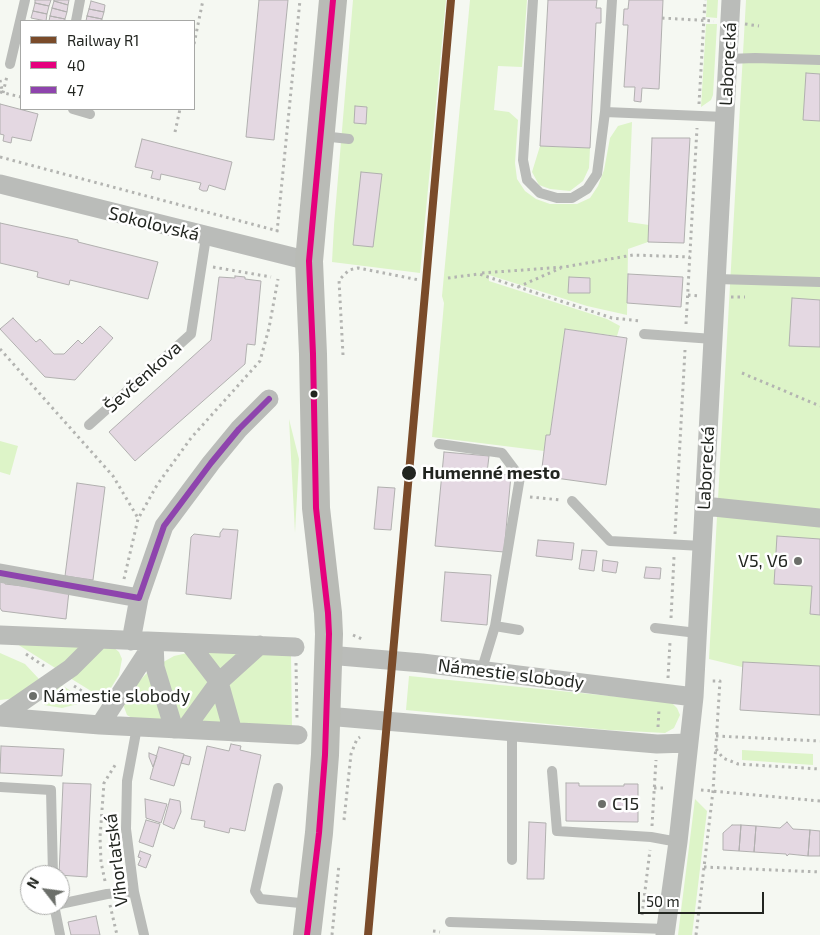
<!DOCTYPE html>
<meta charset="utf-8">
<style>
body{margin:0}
#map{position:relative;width:820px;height:935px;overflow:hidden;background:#f5f8f2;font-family:"Exo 2",sans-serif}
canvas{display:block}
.legend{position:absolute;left:20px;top:20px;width:175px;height:90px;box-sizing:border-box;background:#fff;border:1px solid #a7a8a6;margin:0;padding:6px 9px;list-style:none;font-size:15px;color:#222520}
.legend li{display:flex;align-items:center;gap:10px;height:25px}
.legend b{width:25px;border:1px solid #a7a8a6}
.north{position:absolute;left:20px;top:865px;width:50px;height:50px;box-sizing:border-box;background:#fff;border:1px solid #a7a8a6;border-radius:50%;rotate:300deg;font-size:14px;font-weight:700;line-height:20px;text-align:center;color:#222520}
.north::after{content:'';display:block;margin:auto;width:18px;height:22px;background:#6c6f6a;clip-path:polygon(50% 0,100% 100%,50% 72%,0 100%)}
.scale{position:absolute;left:638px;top:892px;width:126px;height:22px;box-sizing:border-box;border:2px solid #222520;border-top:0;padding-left:6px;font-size:15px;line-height:18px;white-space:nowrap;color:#222520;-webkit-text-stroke:4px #fff;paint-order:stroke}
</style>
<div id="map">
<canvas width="820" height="935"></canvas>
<ul class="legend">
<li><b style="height:6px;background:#7a4b2a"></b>Railway R1</li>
<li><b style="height:6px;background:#e5007d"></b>40</li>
<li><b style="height:6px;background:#8e44ad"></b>47</li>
</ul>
<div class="north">N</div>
<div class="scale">50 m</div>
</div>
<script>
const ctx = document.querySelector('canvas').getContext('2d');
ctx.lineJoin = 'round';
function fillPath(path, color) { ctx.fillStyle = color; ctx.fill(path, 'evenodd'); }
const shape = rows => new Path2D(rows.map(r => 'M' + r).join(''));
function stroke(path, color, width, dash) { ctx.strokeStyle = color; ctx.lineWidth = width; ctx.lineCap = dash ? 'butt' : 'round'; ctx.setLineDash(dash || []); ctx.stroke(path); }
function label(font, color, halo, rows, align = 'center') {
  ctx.font = font + ' "Exo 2",sans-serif'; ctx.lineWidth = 5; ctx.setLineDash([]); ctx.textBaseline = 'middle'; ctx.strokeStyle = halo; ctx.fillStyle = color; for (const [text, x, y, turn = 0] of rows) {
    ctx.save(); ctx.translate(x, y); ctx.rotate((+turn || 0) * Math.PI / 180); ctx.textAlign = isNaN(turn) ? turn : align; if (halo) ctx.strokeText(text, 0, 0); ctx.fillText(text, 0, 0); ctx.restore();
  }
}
fillPath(shape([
 [353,0,446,0,420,273,332,262,334,225],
 [470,0,527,0,522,67,498,66,494,110,509,112,518,120,515,163,517,179,525,191,536,199,550,204,577,204,590,198,598,186,604,170,610,138,618,126,632,122,628,222,649,225,648,242,628,249,627,315,587,306,489,275,489,281,607,319,620,326,617,336,565,329,550,435,546,435,544,451,432,437,444,303,442,296],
 [707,0,718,0,717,18,706,17],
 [746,0,820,0,820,686,709,659],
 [706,24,717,24,713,95,711,100,701,107],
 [540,146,590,148,589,168,583,181,570,191,550,189,539,185,532,172],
 [289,419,299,459,295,533],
 [0,441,18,446,10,475,0,472],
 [17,644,83,646,60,671],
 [112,646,119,652,122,659,119,675,104,699,70,678,101,647],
 [201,650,248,652,221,671],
 [192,652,210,677,186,723,176,722,158,665,174,656],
 [258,652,291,653,292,728,235,725,226,689],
 [0,653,25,664,39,679,16,698,0,700],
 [152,668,169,722,135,720,127,715,124,707,126,694],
 [409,676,671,702,677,708,680,715,674,728,665,733,609,730,406,710],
 [60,684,71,691,78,704,62,708,44,705,44,697],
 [216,691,228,725,194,723],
 [742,750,813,754,813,765,742,760],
 [695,799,707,811,692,935,678,935]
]), '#ddf4c8');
const building = shape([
 [35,0,51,0,49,6,35,3,35,0],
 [54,0,69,0,68,5,54,1,54,0],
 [259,0,288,0,274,140,246,137,259,0],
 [548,0,597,0,596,8,601,8,601,23,596,23,590,148,540,146,548,0],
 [629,0,663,0,659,89,642,88,641,102,634,101,635,87,624,87,628,25,623,25,624,9,628,9,629,0],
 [54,1,68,5,67,12,52,8,54,1],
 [91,1,105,5,104,12,89,9,91,1],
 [35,3,49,6,47,14,33,11,35,3],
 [52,8,67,12,65,19,50,16,52,8],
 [89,9,104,12,102,19,87,16,89,9],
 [33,11,47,14,46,21,31,18,33,11],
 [50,16,65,19,65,21,49,21,50,16],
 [87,16,102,19,102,21,86,21,87,16],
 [806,73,820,74,820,121,803,120,806,73],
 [0,104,38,114,31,141,12,137,11,143,3,141,4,135,0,134,0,104],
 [355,106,367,107,366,124,354,123,355,106],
 [652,138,690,138,684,243,648,242,652,138],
 [142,139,232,162,225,190,209,185,207,191,203,191,199,189,201,183,161,174,160,180,151,178,153,171,135,167,142,139],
 [361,172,382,174,373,247,353,245,361,172],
 [0,223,78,240,78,242,158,262,148,299,70,280,69,285,37,277,38,272,0,263,0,223],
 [628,274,683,277,681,307,627,303,628,274],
 [235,276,245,277,245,279,261,281,255,345,247,344,245,364,135,461,109,432,211,340,219,277,235,278,235,276],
 [569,277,590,278,590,293,568,293,569,277],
 [792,298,820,300,820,347,789,346,792,298],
 [13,318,36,342,40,339,54,354,64,354,78,340,82,344,100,326,113,338,75,380,45,377,0,329,13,318],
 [565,329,627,338,606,485,541,476,546,435,550,435,565,329],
 [444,452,489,456,487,473,511,475,504,552,435,546,444,452],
 [77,483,105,487,93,580,65,576,77,483],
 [378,487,395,488,391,530,374,529,378,487],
 [223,529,238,530,231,599,186,594,191,537,194,534,220,537,220,533,223,529],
 [777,536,820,539,820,615,810,614,812,586,774,584,777,536],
 [538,540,574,543,572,560,536,556,538,540],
 [582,550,597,551,594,571,579,569,582,550],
 [603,560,618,562,616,573,602,571,603,560],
 [646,567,661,568,660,579,644,578,646,567],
 [445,572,491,575,487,625,441,621,445,572],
 [0,580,5,581,5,584,69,591,66,619,2,611,0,608,0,580],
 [743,662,820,666,820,715,740,710,743,662],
 [231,744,241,746,240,750,261,755,245,831,230,828,229,833,204,827,205,821,191,819,207,746,229,751,231,744],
 [1,746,64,749,62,776,0,773,1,746],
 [159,747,184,754,174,786,150,779,159,747],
 [149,753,157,756,153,767,149,757,149,753],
 [184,755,191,757,189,765,181,763,184,755],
 [63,783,91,784,87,877,59,875,63,783],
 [566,783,579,783,579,786,624,786,624,784,638,784,638,822,566,821,566,783],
 [145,799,167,804,161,823,146,818,145,799],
 [170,799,180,801,181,812,174,829,163,824,170,799],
 [146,820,160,824,153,847,139,842,146,820],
 [529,822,546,823,544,879,527,879,529,822],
 [787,822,793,829,810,830,808,856,789,854,787,856,786,854,754,852,756,826,780,828,787,822],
 [732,825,741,825,739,851,723,850,723,833,732,825],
 [741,825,756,826,754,852,739,851,741,825],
 [810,830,820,831,820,856,808,856,810,830],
 [140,851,151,855,146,868,138,865,141,858,138,857,140,851],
 [96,916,100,935,71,935,68,922,96,916]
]);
fillPath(building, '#e4d8e2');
stroke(building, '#b1b0af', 1);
stroke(shape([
 [662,18,714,21],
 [745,24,759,26],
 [194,44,203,0],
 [0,80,2,90],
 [0,92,21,97],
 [3,93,7,76],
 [699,104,705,0],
 [175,132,180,109],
 [0,157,278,231],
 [277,232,300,0],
 [213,267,271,277],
 [482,273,564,267,633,255,690,257],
 [448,278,479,274,612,318,641,321],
 [518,287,561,268],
 [688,295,700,296],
 [731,297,745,297],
 [686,324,697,128],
 [0,349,113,476,138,518],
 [343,355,339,280,349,270,358,268,419,280],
 [742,373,820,406],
 [530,497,561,500],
 [675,534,685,350],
 [124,579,138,519,157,485,191,438,260,361,269,328,278,279],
 [671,618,674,557],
 [353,635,364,640],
 [26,654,44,666],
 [296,663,297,719],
 [668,678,670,642],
 [74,686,96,700],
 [658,727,659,710],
 [716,736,820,741],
 [716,749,723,758,738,764,820,769],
 [654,788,666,788],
 [701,790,820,801],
 [344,820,351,754,357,739,360,737],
 [652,826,656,760],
 [704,867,820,872],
 [105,881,101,862,100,837,104,783,117,762],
 [110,905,117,935],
 [642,915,650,850],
 [433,931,440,932],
 [332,935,339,864],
 [696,935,713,791,720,681,710,681]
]), '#b3b4b1', 3, [2.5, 4]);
stroke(shape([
 [533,0,523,160,527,180,540,193,557,198,572,198,587,189,597,174,605,112,612,0],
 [76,21,80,0],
 [728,59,755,58,820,60],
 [10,64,25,0],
 [73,109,90,114],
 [605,112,725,117],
 [322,136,349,139],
 [717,279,820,282],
 [644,334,713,339],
 [89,425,191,334,206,237],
 [439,444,502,453,520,477,495,626,481,672],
 [572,501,610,541,702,546],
 [495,626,519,630],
 [655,628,697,633],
 [137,727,127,781,126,829,134,892,144,935],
 [512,731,512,860],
 [552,771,557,831,651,837,678,842],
 [0,787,51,790,53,875],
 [278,788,255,891,260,899,310,904],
 [60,904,107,894,134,892],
 [54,905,60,935],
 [450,922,666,929]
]), '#babcb9', 10);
stroke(shape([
 [0,184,309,261],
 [704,506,820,518],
 [0,573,139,598],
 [0,635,295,647],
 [131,641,139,598,164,526,211,463,239,429,269,399],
 [154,642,155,667,174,729],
 [189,643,219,682,233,732],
 [328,655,422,663,694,697],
 [326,716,657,744,688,743],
 [0,717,100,725,298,735],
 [0,717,71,668,99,640],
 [100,725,154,642],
 [185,729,219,682,260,645],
 [665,935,678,842,694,697,731,0]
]), '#babcb9', 19);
stroke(shape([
 [307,935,319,833,325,755,329,634,328,613,316,508,313,354,309,261,333,0]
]), '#b9bbb6', 28);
stroke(shape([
 [307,935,319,833,325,755,329,634,328,613,316,508,313,354,309,261,333,0]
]), '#e5007d', 6);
stroke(shape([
 [0,573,139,598,164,526,211,463,239,429,269,399]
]), '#8e44ad', 6);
stroke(shape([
 [368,935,451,0]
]), '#7a4b2a', 8);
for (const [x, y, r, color] of [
 [314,394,4.5,"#222520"],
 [409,473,8,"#222520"],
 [798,561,5,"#6c6f6a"],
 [33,696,5,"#6c6f6a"],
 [602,804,5,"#6c6f6a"]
]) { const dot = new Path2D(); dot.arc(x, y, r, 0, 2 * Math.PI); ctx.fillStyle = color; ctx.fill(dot); stroke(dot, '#fff', 2); }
label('18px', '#222520', '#fff', [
 ["Laborecká",728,64,-87],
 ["Sokolovská",154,224,14],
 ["Ševčenkova",143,377,-42],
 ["Laborecká",706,468,-87],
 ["Námestie slobody",511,674,7],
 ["Vihorlatská",116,860,-97]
]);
label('bold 18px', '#222520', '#fff', [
 ["Humenné mesto",422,473]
], 'left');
label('18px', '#222520', '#fff', [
 ["V5, V6",788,561,"right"],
 ["Námestie slobody",43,696],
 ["C15",612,804]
], 'left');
</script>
